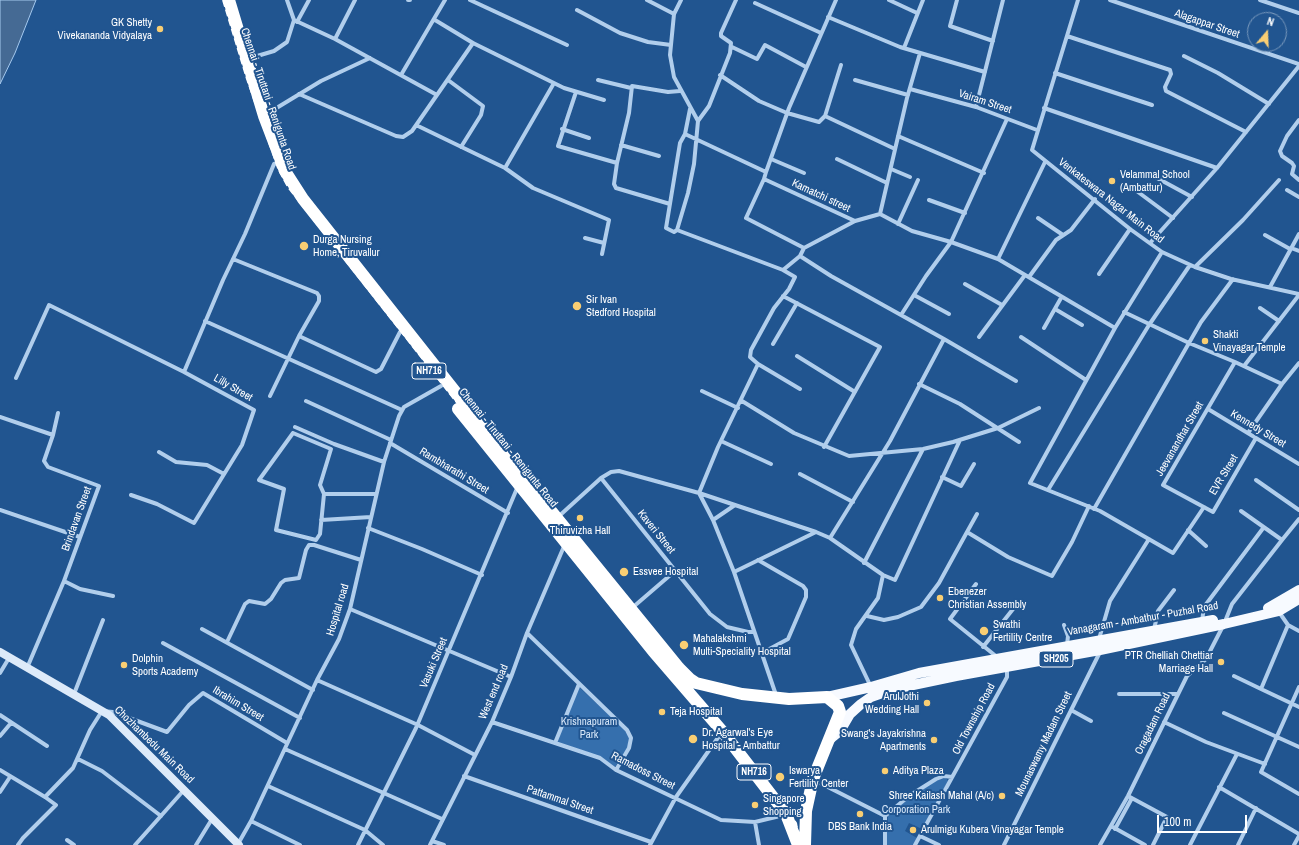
<!DOCTYPE html>
<style>
body{margin:0}
#map{position:relative;width:1299px;height:845px;overflow:hidden;background:#215590;font-family:"Archivo Narrow",sans-serif}
canvas{display:block}
.north{position:absolute;left:1247px;top:12px;width:40px;height:40px;box-sizing:border-box;background:#215590;border:1px solid #7a99bc;border-radius:50%;rotate:19deg;font-size:11px;font-weight:700;line-height:16px;text-align:center;color:#fff}
.north::after{content:'';display:block;margin:auto;width:14px;height:18px;background:#f9ce73;clip-path:polygon(50% 0,100% 100%,50% 72%,0 100%)}
.scale{position:absolute;left:1157px;top:815px;width:90px;height:18px;box-sizing:border-box;border:2px solid #fff;border-top:0;padding-left:5px;font-size:12px;line-height:14px;white-space:nowrap;color:#fff;-webkit-text-stroke:3px #215590;paint-order:stroke}
</style>
<div id="map">
<canvas width="1299" height="845"></canvas>
<div class="north">N</div>
<div class="scale">100 m</div>
</div>
<script>
const ctx = document.querySelector('canvas').getContext('2d');
ctx.lineJoin = 'round';
function fillPath(path, color) { ctx.fillStyle = color; ctx.fill(path, 'evenodd'); }
const shape = rows => new Path2D(rows.map(r => 'M' + r).join(''));
function stroke(path, color, width, dash) { ctx.strokeStyle = color; ctx.lineWidth = width; ctx.lineCap = dash ? 'butt' : 'round'; ctx.setLineDash(dash || []); ctx.stroke(path); }
function label(font, color, halo, rows, align = 'center') {
  ctx.font = font + ' "Archivo Narrow",sans-serif'; ctx.lineWidth = 4; ctx.setLineDash([]); ctx.textBaseline = 'middle'; ctx.strokeStyle = halo; ctx.fillStyle = color; for (const [text, x, y, turn = 0] of rows) {
    ctx.save(); ctx.translate(x, y); ctx.rotate((+turn || 0) * Math.PI / 180); ctx.textAlign = isNaN(turn) ? turn : align; if (halo) ctx.strokeText(text, 0, 0); ctx.fillText(text, 0, 0); ctx.restore();
  }
}
fillPath(shape([
 [579,687,624,729,629,737,628,747,615,767,601,757,557,742],
 [946,778,948,781,922,829,909,823,905,831,917,838,913,845,886,845,888,816,910,797,937,780]
]), '#356fad');
const water = shape([
 [0,0,36,0,15,53,0,84,0,0]
]);
fillPath(water, '#456a94');
stroke(water, '#a5c9ee', 1);
stroke(shape([
 [408,0,410,0],
 [470,0,567,45],
 [647,0,674,14],
 [889,0,917,13],
 [957,0,950,26,993,41],
 [1078,0,1032,150,1130,229,1162,252,1195,267,1231,279,1299,294],
 [1110,0,1299,64],
 [1260,0,1299,13],
 [755,3,821,33],
 [577,10,620,33,648,42,671,45],
 [828,17,900,47,985,72],
 [294,20,335,39,437,95],
 [435,20,473,43,564,88,604,100],
 [297,22,309,0],
 [1067,36,1170,70,1171,74,1165,87,1166,91,1246,132],
 [335,39,355,0],
 [732,47,757,59,765,45,806,67],
 [904,48,923,0],
 [1184,56,1218,73,1269,104],
 [247,59,274,51,287,42,294,20,287,0],
 [1055,73,1152,105],
 [401,75,445,0],
 [720,75,759,101,787,113,819,122,825,116,841,65],
 [448,80,483,106,481,115,461,147],
 [598,80,631,88],
 [855,80,908,95],
 [910,89,976,107,1037,130],
 [576,92,558,146,617,163,614,184,616,188,670,204],
 [299,94,396,136,403,137,412,131,473,43],
 [976,107,1003,0],
 [1044,108,1217,168],
 [690,109,685,134,680,143,666,228,674,232,677,230,783,270],
 [265,115,321,81,370,58],
 [825,116,895,149],
 [1299,120,1287,136,1280,151,1282,156,1292,163,1294,166,1292,174,1299,180],
 [698,121,709,106,730,53,731,43,721,36,721,33,736,0],
 [416,125,505,168,554,83],
 [562,129,589,138],
 [685,134,766,172,764,179,855,221],
 [898,136,984,173],
 [621,145,659,156],
 [771,159,804,173],
 [837,159,887,183],
 [617,163,629,113,632,86,668,92,680,91],
 [505,168,533,188,609,220,602,254],
 [891,169,910,177],
 [766,172,789,108,836,0],
 [1157,178,1192,197],
 [764,179,746,218,804,248],
 [1134,189,1173,218],
 [1287,190,1299,197],
 [929,200,965,213],
 [880,214,907,98,920,53],
 [1038,218,1063,235],
 [898,224,918,180],
 [677,230,688,193,694,164,698,121,674,77,670,55,674,14,681,0],
 [1265,235,1290,249],
 [585,238,604,243],
 [1150,243,1217,168,1299,66],
 [1291,248,1299,251],
 [1162,252,1115,328,1030,483,1100,511,1173,553,1204,507],
 [800,256,831,276,944,339,890,441,830,538],
 [233,259,317,293,319,296,319,301,299,336,270,396],
 [998,259,1045,162],
 [1195,267,1243,220,1279,180],
 [1099,274,1130,229],
 [1029,277,1056,240,1071,230,1095,199],
 [965,284,1002,305],
 [1270,287,1299,234],
 [914,295,949,314],
 [783,296,880,347,824,447],
 [1260,308,1279,321],
 [1055,309,1082,325],
 [1124,312,1189,343,1235,362,1282,384],
 [901,315,926,276,951,242,1007,119],
 [205,321,402,410],
 [1044,328,1061,298],
 [299,336,376,372,381,369,400,332],
 [979,337,1025,275],
 [1021,337,1086,380],
 [944,339,1016,381],
 [773,344,797,303],
 [797,356,855,392],
 [1235,362,1163,485,1213,512,1256,438],
 [758,364,800,389],
 [1244,366,1299,295],
 [16,378,49,305,184,372,223,280,245,234,274,164,280,162],
 [919,384,960,404,1019,442],
 [702,391,738,408],
 [306,401,391,440],
 [742,401,794,433,849,456,923,449,953,442,998,428,1039,408],
 [1208,409,1299,464],
 [0,417,53,435,44,461,48,467,99,486,64,581],
 [295,427,334,444,384,462],
 [293,433,331,449,320,485,324,494,320,534,316,540,276,530,284,489,259,480,293,433],
 [1248,433,1282,384,1299,363],
 [53,435,58,413],
 [721,441,771,464],
 [390,443,508,513],
 [159,452,176,462,207,465,224,474],
 [800,474,853,502],
 [942,477,961,486,974,464],
 [601,478,710,614,727,627,748,632,754,632],
 [1256,480,1299,510],
 [1048,490,1149,325,1190,265],
 [324,494,376,494],
 [131,495,157,504,194,523,242,445,254,410,184,372],
 [1094,509,1201,322,1233,279],
 [0,510,80,537],
 [558,517,601,478,611,472,619,471,699,493,816,532,830,538,883,575,895,580,960,440],
 [321,520,371,517],
 [713,520,735,505],
 [368,528,422,549,482,575],
 [1188,530,1206,546],
 [967,532,977,514],
 [1282,540,1299,519],
 [758,560,803,586,806,590,806,597,788,639,762,653],
 [864,563,923,449],
 [734,572,816,532],
 [976,584,950,619,997,657],
 [632,608,675,571],
 [350,609,511,677],
 [1279,612,1288,625,1299,631],
 [867,616,884,620,898,617,921,607,939,583,967,532,1008,557,1052,576,1072,542,1089,506],
 [1202,621,1204,607,1264,527],
 [1064,625,1068,636,1067,645],
 [1288,625,1261,689,1299,707],
 [202,629,313,690],
 [1154,630,1158,611,1174,590],
 [527,633,627,730,631,738,629,748,616,770],
 [1099,639,1110,601,1149,539],
 [227,642,245,604,249,601,265,604,271,599,281,583,285,580,299,578,306,550,309,545,314,545,361,560],
 [163,643,300,718],
 [983,647,1017,604],
 [27,668,64,581,80,589,113,596],
 [0,673,9,658],
 [1234,676,1261,689],
 [317,680,418,725,475,755],
 [871,687,851,645,856,629,878,598,883,575],
 [1299,687,1261,772,1299,794],
 [74,694,103,620],
 [1119,694,1178,694],
 [776,695,734,572,713,520,699,493,718,447,758,364,750,357,751,350,774,308,789,289,795,277,783,270,800,256,804,248,855,221,880,214,912,231,951,242,998,259,1115,328],
 [1071,710,1091,721],
 [1224,713,1299,747],
 [0,715,47,746],
 [492,722,600,758,616,770,721,820,755,822,784,815],
 [1164,722,1206,742,1265,764],
 [0,736,11,723],
 [555,743,579,684],
 [285,749,442,819],
 [78,759,102,771,161,816],
 [0,770,45,797,56,805,23,838,18,845],
 [464,776,651,842],
 [814,780,885,816],
 [268,786,365,830,383,845],
 [1219,787,1299,834],
 [0,792,10,777],
 [1128,796,1167,817,1153,845],
 [45,797,73,768,90,730,102,711,113,712,167,732,189,705,203,693,287,743],
 [251,821,300,845],
 [755,822,759,845],
 [1111,826,1145,845],
 [1115,829,1132,798],
 [920,836,939,845],
 [67,840,74,845],
 [432,841,444,845],
 [238,844,251,821,317,680,339,639,350,609,384,462,399,416,404,407,441,386],
 [135,845,184,790],
 [196,845,212,819],
 [358,845,416,728,518,486],
 [430,845,492,722,511,677,527,633,565,544],
 [650,845,676,797,722,732],
 [885,845,885,816,909,796,936,779,944,776,952,777],
 [915,845,1007,677,1007,667],
 [1004,845,1100,652],
 [1100,845,1128,796,1187,676,1206,659,1224,624,1232,604,1282,540,1241,511],
 [1190,845,1237,754],
 [1238,845,1256,808],
 [1294,845,1299,836]
]), '#b1ceec', 4);
stroke(shape([
 [0,652,109,715,239,845]
]), '#ddeaf9', 8);
stroke(shape([
 [1268,608,1299,590],
 [827,697,871,687,919,673,1213,620],
 [829,740,840,731,850,714,861,704,871,697,894,689,956,676,1100,650,1224,624,1279,611,1299,599]
]), '#f7faff', 10);
stroke(shape([
 [229,0,264,116,285,171,303,199,495,442,679,668,690,679,696,683,742,694,789,699,827,697,838,706,840,712,813,779,806,811,805,845],
 [458,409,653,651,722,731,786,814,798,845]
]), '#fff', 12);
stroke(shape([
 [223,0,247,79,278,168,288,187,450,394,712,714,776,794,796,823,800,845]
]), '#fff', 2, [7, 3]);
for (const [x, y, r, color] of [
 [160,29,4,"#f9ce73"],
 [1112,181,4,"#f9ce73"],
 [304,246,5,"#f9ce73"],
 [577,306,5,"#f9ce73"],
 [1205,341,4,"#f9ce73"],
 [580,518,4,"#f9ce73"],
 [624,572,5,"#f9ce73"],
 [940,598,4,"#f9ce73"],
 [984,631,5,"#f9ce73"],
 [684,645,5,"#f9ce73"],
 [1221,662,4,"#f9ce73"],
 [124,665,4,"#f9ce73"],
 [927,703,4,"#f9ce73"],
 [662,712,4,"#f9ce73"],
 [693,739,5,"#f9ce73"],
 [934,740,4,"#f9ce73"],
 [885,771,4,"#f9ce73"],
 [780,777,5,"#f9ce73"],
 [1002,796,4,"#f9ce73"],
 [755,805,4,"#f9ce73"],
 [860,814,4,"#f9ce73"],
 [913,830,4,"#f9ce73"]
]) { const dot = new Path2D(); dot.arc(x, y, r, 0, 2 * Math.PI); ctx.fillStyle = color; ctx.fill(dot); stroke(dot, '#215590', 1.5); }
for (const [x, y, w] of [
 [429,371,34],
 [1056,659,34],
 [754,772,34]
]) { const box = new Path2D(); box.roundRect(x - w / 2, y - 8, w, 16, 3); ctx.fillStyle = '#215590'; ctx.fill(box); stroke(box, '#fff', 1); }
label('bold 10px', '#fff', null, [
 ["NH716",429,371],
 ["SH205",1056,659],
 ["NH716",754,772]
]);
label('11px', '#fff', '#215590', [
 ["GK Shetty",152,23,"right"],
 ["Vivekananda Vidyalaya",152,36,"right"],
 ["Velammal School",1120,175],
 ["(Ambattur)",1120,188],
 ["Durga Nursing",313,240],
 ["Home, Tiruvallur",313,253],
 ["Sir Ivan",586,300],
 ["Stedford Hospital",586,313],
 ["Shakti",1213,335],
 ["Vinayagar Temple",1213,348],
 ["Thiruvizha Hall",580,531,"center"],
 ["Essvee Hospital",633,572],
 ["Ebenezer",948,592],
 ["Christian Assembly",948,605],
 ["Swathi",993,625],
 ["Fertility Centre",993,638],
 ["Mahalakshmi",693,639],
 ["Multi-Speciality Hospital",693,652],
 ["PTR Chelliah Chettiar",1213,656,"right"],
 ["Marriage Hall",1213,669,"right"],
 ["Dolphin",132,659],
 ["Sports Academy",132,672],
 ["ArulJothi",919,697,"right"],
 ["Wedding Hall",919,710,"right"],
 ["Teja Hospital",670,712],
 ["Dr. Agarwal's Eye",702,733],
 ["Hospital - Ambattur",702,746],
 ["Swang's Jayakrishna",926,734,"right"],
 ["Apartments",926,747,"right"],
 ["Iswarya",789,771],
 ["Fertility Center",789,784],
 ["Aditya Plaza",893,771],
 ["Shree Kailash Mahal (A/c)",994,796,"right"],
 ["Singapore",763,799],
 ["Shopping",763,812],
 ["DBS Bank India",860,827,"center"],
 ["Arulmigu Kubera Vinayagar Temple",921,830]
], 'left');
label('11px', '#fff', '#215590', [
 ["Alagappar Street",1207,24,19],
 ["Chennai - Tiruttani - Renigunta Road",268,99,71],
 ["Vairam Street",985,102,18],
 ["Kamatchi street",821,196,25],
 ["Venkateswara Nagar Main Road",1111,201,38],
 ["Lilly Street",233,388,30],
 ["Kennedy Street",1258,429,31],
 ["Jeevanandhar Street",1180,439,-60],
 ["Chennai - Tiruttani - Renigunta Road",508,448,51],
 ["Rambharathi Street",454,471,31],
 ["EVR Street",1224,475,-59],
 ["Brindavan Street",77,519,-70],
 ["Kaveri Street",656,532,51],
 ["Hospital road",338,610,-73],
 ["Vanagaram - Ambathur - Puzhal Road",1143,619,-10],
 ["Vasuki Street",434,663,-67],
 ["West end road",494,692,-67],
 ["Ibrahim Street",238,704,31],
 ["Old Township Road",974,719,-62],
 ["Oragadam Road",1153,724,-64],
 ["Mounaswamy Madam Street",1044,744,-64],
 ["Chozhambedu Main Road",154,745,44],
 ["Ramadoss Street",643,771,27],
 ["Pattammal Street",560,800,19]
]);
label('11px', '#d7e7f9', '#215590', [
 ["Krishnapuram",589,722],
 ["Park",589,735],
 ["Corporation Park",916,810]
]);
</script>
